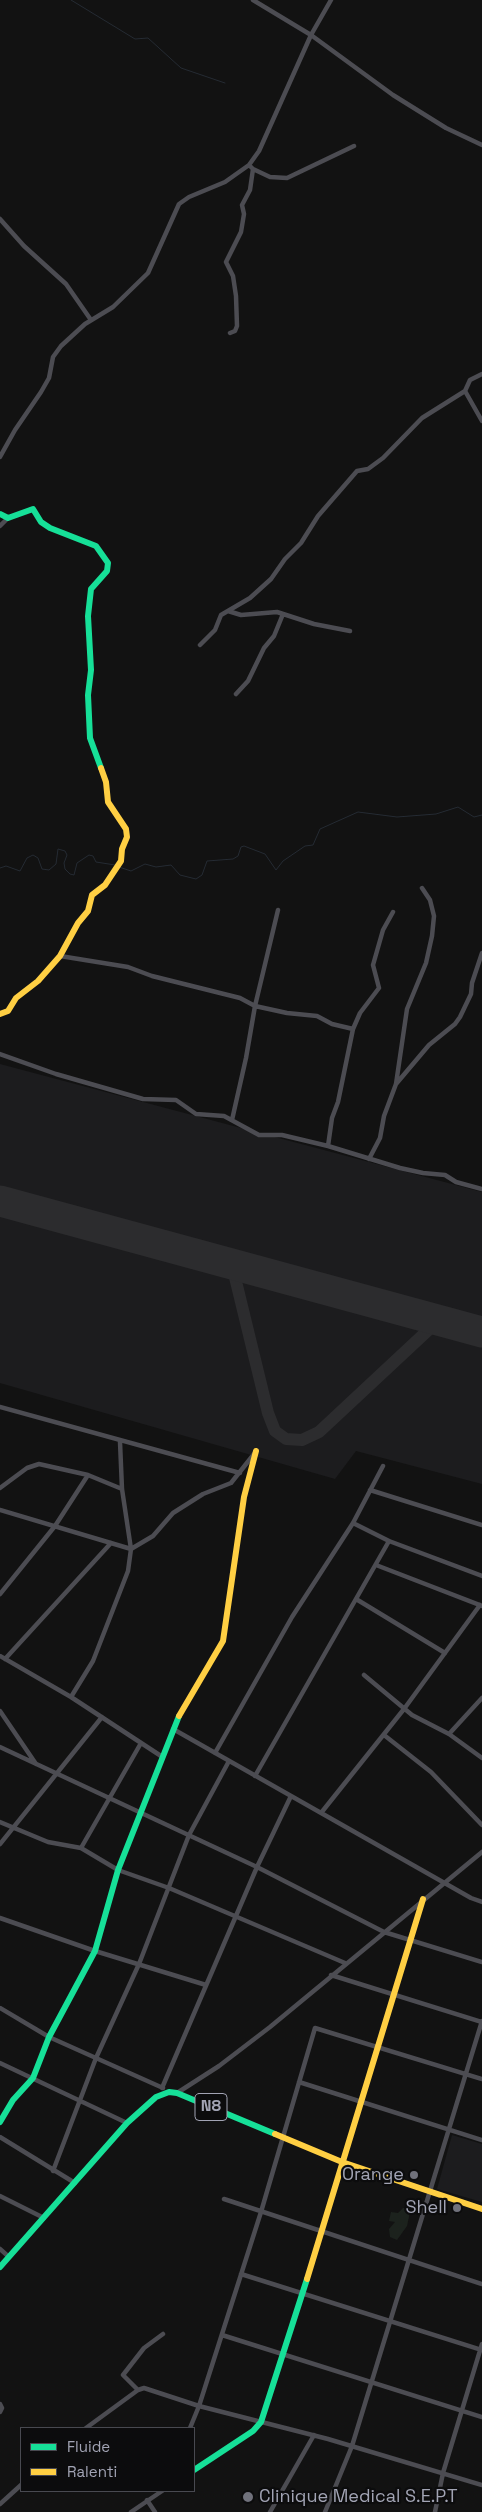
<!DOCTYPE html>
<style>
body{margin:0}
#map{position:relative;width:482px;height:2512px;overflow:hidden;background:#121212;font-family:"Space Grotesk",sans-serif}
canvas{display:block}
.legend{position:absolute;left:20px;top:2427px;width:175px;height:65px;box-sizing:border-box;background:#0c0c0d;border:1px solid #484950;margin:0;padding:6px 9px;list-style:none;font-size:15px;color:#a2a4b4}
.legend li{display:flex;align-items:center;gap:10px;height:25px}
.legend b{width:25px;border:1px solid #484950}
</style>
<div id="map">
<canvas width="482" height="2512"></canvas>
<ul class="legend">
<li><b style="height:6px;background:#16e098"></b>Fluide</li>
<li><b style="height:6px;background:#ffcf43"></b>Ralenti</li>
</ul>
</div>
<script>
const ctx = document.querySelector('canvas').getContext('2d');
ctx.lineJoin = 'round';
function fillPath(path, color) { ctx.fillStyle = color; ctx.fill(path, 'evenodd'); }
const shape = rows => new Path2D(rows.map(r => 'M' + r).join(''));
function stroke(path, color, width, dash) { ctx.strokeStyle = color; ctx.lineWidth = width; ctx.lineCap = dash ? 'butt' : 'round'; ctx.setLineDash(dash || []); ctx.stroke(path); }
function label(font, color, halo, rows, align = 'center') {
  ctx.font = font + ' "Space Grotesk",sans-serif'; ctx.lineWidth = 4.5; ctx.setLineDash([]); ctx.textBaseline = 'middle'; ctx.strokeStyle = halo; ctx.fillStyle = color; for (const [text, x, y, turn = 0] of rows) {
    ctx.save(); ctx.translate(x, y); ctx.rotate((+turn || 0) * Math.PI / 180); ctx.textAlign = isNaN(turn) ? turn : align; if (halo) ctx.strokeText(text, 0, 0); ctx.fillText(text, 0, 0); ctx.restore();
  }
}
fillPath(shape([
 [0,1064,482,1192,482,1484,356,1451,335,1479,0,1383],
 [452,2135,482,2144,482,2202,437,2189]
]), '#1c1c1e');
fillPath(shape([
 [403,2208,406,2208,410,2212,407,2226,397,2240,390,2237,389,2229,395,2222,389,2221,391,2212,398,2213]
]), '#1c221d');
stroke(shape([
 [71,0,135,39,148,38,181,68,225,83],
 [119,867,131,871,145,864,156,867,171,865,180,875,196,879,202,875,207,861,233,859,238,856,241,847,244,846,265,854,276,870,283,861,305,846,313,845,320,829,358,812,397,817,436,814,458,807,474,817,482,815],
 [0,868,6,866,20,871,27,858,33,855,38,858,42,869,49,870,56,864,58,849,65,851,67,855,64,863,65,869,70,874,74,875,77,863,89,855,93,856,96,862,115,865]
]), '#252b33', 1);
stroke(shape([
 [232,1265,268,1413,275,1431,286,1439,302,1440,319,1432,438,1321]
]), '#2c2c2e', 12);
stroke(shape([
 [0,1201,482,1332]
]), '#2c2c2e', 31);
stroke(shape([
 [253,0,311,35,393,95,446,128,482,145],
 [253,169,270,177,287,178,354,146],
 [0,219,24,246,66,284,91,320],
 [230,333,235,331,237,326,236,296,233,276,226,262,241,232,244,214,242,205,250,190,253,169,249,165],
 [482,374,470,380,465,391,482,421],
 [0,457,15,430,41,392,49,378,53,357,61,346,85,324,113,307,148,273,179,204,189,197,225,182,249,165,259,151,311,35,331,0],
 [0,526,8,518],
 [228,611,241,615,277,612,314,624,350,631],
 [200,645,215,630,221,615,250,598,271,579,285,559,301,543,318,516,357,471,368,469,383,458,422,418,465,391],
 [236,694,248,681,264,648,274,636,283,614],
 [60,956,128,967,152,976,240,998,255,1006,287,1013,317,1016,332,1024,353,1029],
 [0,1054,56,1074,143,1099,176,1100,196,1114,224,1116,259,1135,282,1135,328,1146,400,1168,423,1173,445,1175,456,1182,482,1189],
 [396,1084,429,1045,455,1024,460,1017,471,994,472,983,482,953],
 [232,1120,246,1058,255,1006,278,910],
 [328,1146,332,1118,338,1102,353,1029,360,1013,379,988,373,965,383,930,393,912],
 [369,1159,380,1138,384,1116,396,1084,407,1009,426,963,432,936,434,916,430,900,422,888],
 [0,1407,240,1473],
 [0,1488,27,1468,39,1464,88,1475,122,1489],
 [370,1490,482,1525],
 [0,1510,131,1549,153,1536,173,1513,203,1494,231,1483,254,1454],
 [353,1523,389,1541,482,1576],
 [376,1565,482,1606],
 [0,1594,55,1526,88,1475],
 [356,1599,445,1653],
 [0,1656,71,1697,161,1756],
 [5,1659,111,1543],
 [364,1675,412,1715,449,1734,482,1758],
 [71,1697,93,1661,128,1571,131,1549,122,1489,120,1442],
 [0,1711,36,1764],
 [173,1729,471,1898,482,1902],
 [449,1734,482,1698],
 [384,1735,431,1772,482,1825],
 [0,1747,257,1867,384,1932,482,1962],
 [215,1753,292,1617,353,1523,383,1466],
 [255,1776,389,1541],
 [321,1813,404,1709,480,1605],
 [0,1822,48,1842,81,1848,118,1870,169,1888,345,1963],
 [0,1844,102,1717],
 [81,1848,141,1743],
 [0,1918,95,1951,206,1985],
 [331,1975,482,2022],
 [0,2008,49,2037,163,2088],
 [0,2063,127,2123],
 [299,2082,482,2140],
 [162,2088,257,1867,291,1796],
 [177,2093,219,2066,270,2027,482,1852],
 [0,2137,75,2183],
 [53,2171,96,2058,139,1964,189,1835,229,1761],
 [0,2196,44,2218],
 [224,2199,482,2284],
 [0,2249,9,2257],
 [241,2274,482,2350],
 [222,2335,482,2417],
 [138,2390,123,2375,144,2348,163,2334],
 [0,2404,2,2408,0,2412],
 [86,2428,138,2390,144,2388,199,2406,328,2439,482,2485],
 [190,2428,199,2406,261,2212,315,2028,482,2079],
 [147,2500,155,2512],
 [0,2504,21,2485],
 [131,2512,162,2491],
 [270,2512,314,2435],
 [325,2512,352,2446,482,2021],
 [435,2512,443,2473,482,2344]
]), '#4c4c52', 4.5);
stroke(shape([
 [0,514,8,518,33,509,41,522,50,528,96,546,108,563,107,571,91,589,88,616,91,670,88,695,90,738,101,768],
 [0,2122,13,2100,33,2078,49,2037,95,1951,118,1870,179,1716],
 [0,2267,127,2123,156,2097,169,2092,177,2093,275,2134],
 [194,2470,253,2431,261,2422,307,2279]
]), '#16e098', 6);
stroke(shape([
 [0,1014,8,1011,16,998,38,981,60,956,78,923,88,911,92,895,105,885,121,861,122,849,127,837,126,829,108,802,106,782,101,768],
 [179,1716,223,1641,244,1497,256,1451],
 [275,2134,342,2162,482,2209],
 [307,2279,423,1899]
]), '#ffcf43', 6);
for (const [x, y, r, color] of [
 [414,2175,5,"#70717b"],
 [457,2208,5,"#70717b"],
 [248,2497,6,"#70717b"]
]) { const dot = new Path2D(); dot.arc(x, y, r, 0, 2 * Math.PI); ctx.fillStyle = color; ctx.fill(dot); stroke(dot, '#0c0c0d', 2); }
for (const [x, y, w] of [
 [211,2107,32]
]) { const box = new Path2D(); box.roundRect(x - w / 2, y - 13.5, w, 27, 4); ctx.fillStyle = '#0c0c0d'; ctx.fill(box); stroke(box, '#a2a4b4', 1); }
label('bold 16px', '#a2a4b4', null, [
 ["N8",211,2107]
]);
label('18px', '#a2a4b4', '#0c0c0d', [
 ["Orange",404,2175],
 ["Shell",447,2208],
 ["Clinique Medical S.E.P.T",259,2497,"left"]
], 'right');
</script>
